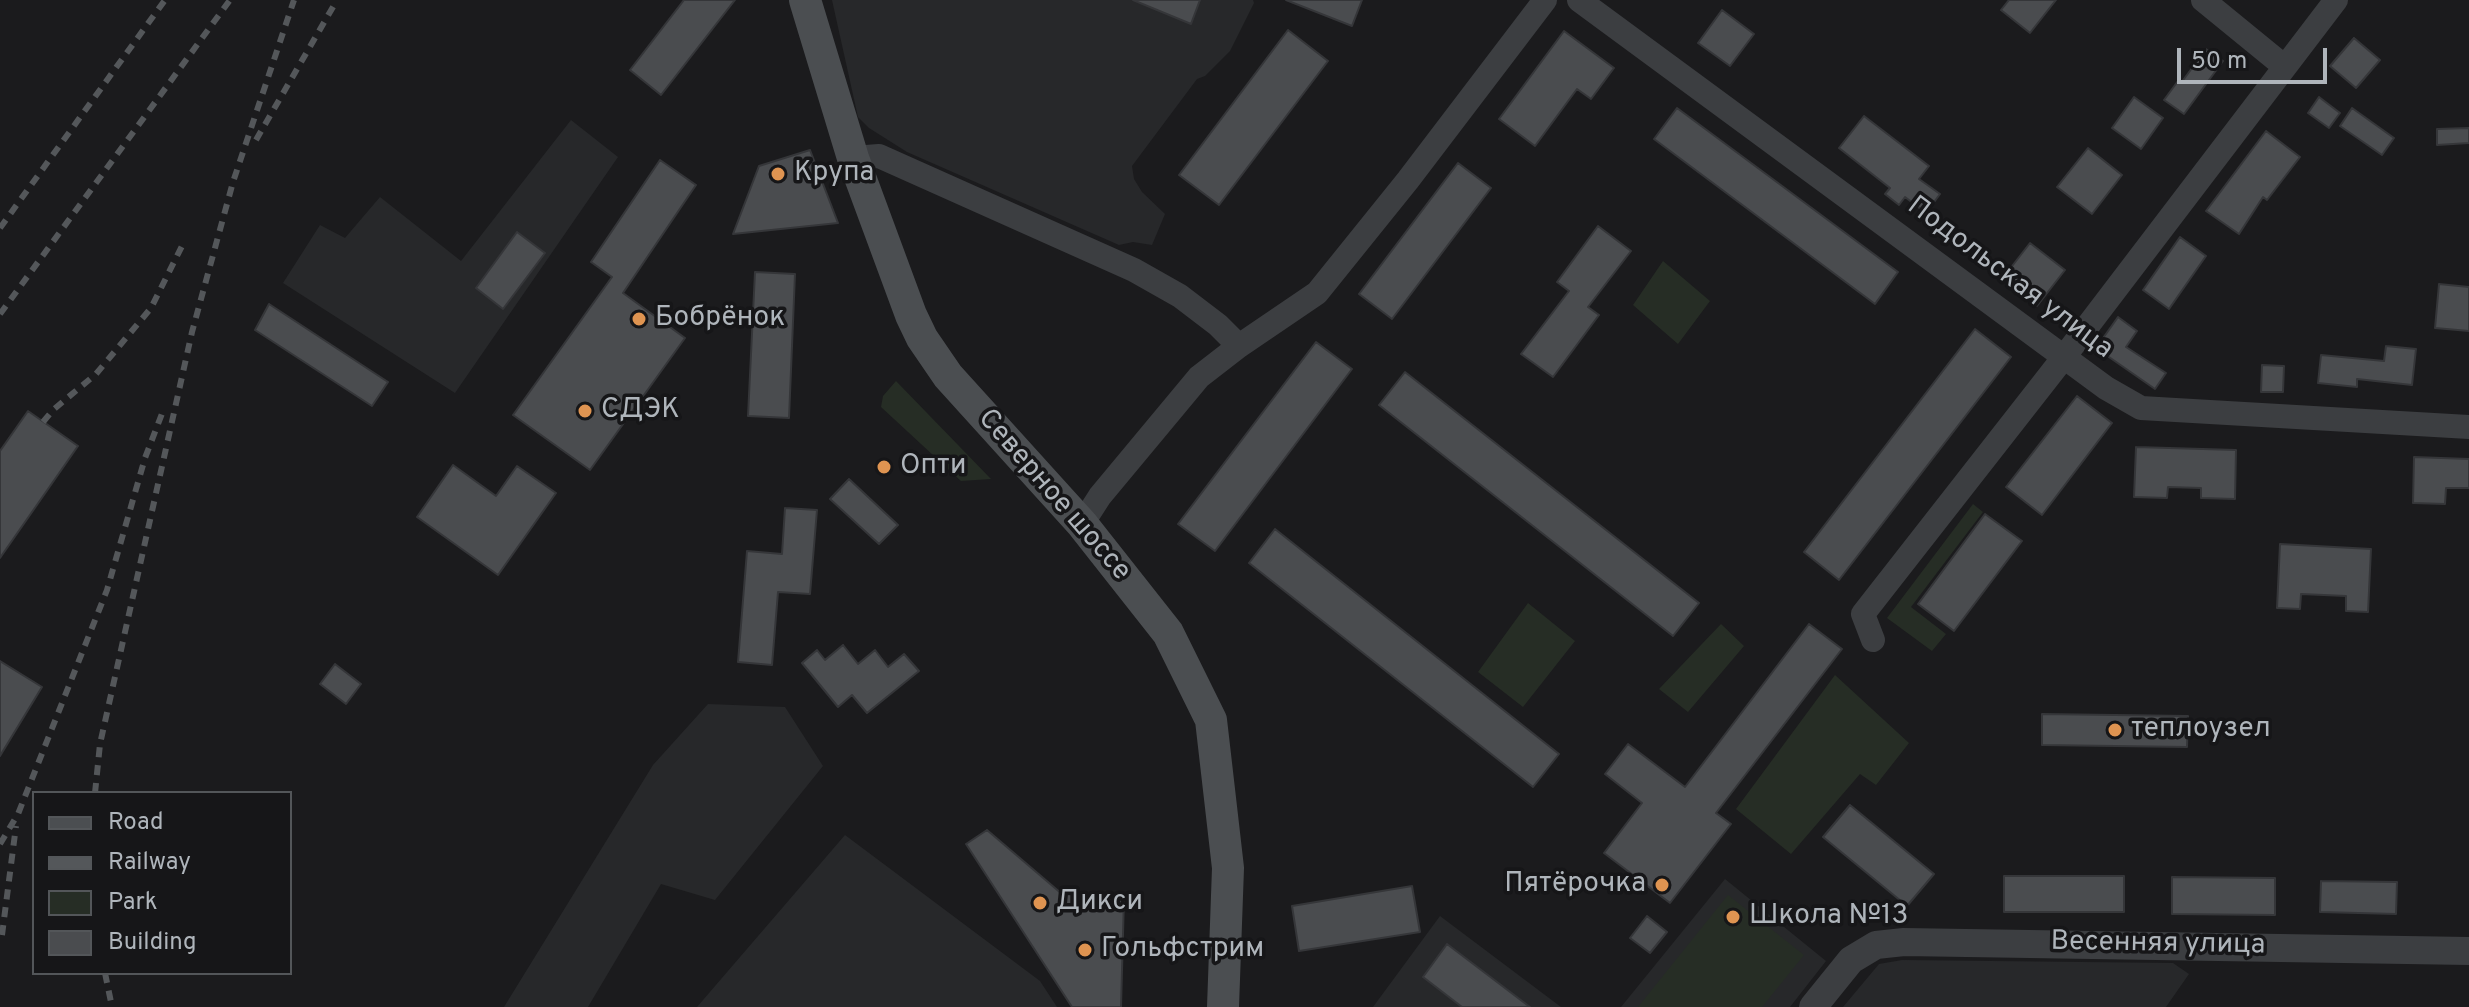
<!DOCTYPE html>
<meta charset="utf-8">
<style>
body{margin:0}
#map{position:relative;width:2469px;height:1007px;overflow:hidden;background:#1b1b1d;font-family:Overpass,sans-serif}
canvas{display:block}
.legend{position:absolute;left:32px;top:791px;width:260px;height:184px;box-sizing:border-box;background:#161618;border:2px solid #535659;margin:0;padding:10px 14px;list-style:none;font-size:24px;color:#afb5bb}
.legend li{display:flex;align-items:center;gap:16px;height:40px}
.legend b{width:40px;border:2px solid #535659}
.scale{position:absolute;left:2177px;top:48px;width:150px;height:36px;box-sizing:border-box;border:4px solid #afb5bb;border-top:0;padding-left:10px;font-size:24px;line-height:28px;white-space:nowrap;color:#afb5bb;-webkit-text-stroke:6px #161618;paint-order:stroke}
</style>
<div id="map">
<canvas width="2469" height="1007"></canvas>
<ul class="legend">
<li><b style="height:10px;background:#4b4e51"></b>Road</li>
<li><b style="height:10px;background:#54575a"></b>Railway</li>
<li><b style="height:22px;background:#262d25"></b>Park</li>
<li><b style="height:22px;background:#4a4c4f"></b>Building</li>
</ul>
<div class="scale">50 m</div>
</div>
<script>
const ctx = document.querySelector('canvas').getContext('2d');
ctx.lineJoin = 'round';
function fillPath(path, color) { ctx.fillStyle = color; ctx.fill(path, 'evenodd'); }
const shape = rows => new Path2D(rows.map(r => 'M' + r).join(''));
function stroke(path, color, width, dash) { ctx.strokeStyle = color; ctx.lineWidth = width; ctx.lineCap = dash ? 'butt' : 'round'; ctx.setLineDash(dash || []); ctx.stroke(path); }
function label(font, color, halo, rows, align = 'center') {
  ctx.font = font + ' Overpass,sans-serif'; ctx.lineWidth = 7; ctx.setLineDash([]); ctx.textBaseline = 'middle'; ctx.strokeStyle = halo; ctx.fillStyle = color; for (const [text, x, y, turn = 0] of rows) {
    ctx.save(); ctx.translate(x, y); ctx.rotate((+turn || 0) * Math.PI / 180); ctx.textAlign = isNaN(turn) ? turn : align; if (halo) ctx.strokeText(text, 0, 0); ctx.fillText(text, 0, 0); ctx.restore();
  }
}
fillPath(shape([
 [832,0,1253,0,1254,3,1230,51,1205,76,1197,79,1132,166,1134,179,1142,192,1165,214,1152,245,1133,242,1119,245,907,152,869,128,858,117],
 [571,120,618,157,455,393,283,283,320,225,345,238,380,197,461,261],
 [708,704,785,707,823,766,715,900,661,884,588,1007,504,1007,653,765],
 [845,835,1040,981,1057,1007,697,1007],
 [1725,879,1826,961,1790,1007,1621,1007],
 [1440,916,1561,1007,1373,1007],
 [1902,960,2173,963,2189,974,2166,1007,1843,1007,1879,964]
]), '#27282a');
fillPath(shape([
 [1663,261,1710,301,1678,344,1633,305],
 [896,381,991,479,961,481,881,407,883,396],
 [1973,504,1983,512,1911,607,1946,634,1932,651,1887,618],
 [1528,603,1575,641,1523,707,1478,672],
 [1721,624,1744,646,1688,712,1659,689],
 [1835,675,1909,743,1876,785,1860,774,1791,854,1736,809],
 [1728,895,1804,955,1762,1007,1638,1007]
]), '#262d25');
const building = shape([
 [684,0,735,0,661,95,630,70,684,0],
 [1133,0,1200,0,1191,24,1133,0],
 [1286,0,1362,0,1352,26,1286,0],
 [2009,0,2056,0,2030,33,2001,10,2009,0],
 [1722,10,1754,34,1730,66,1698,43,1722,10],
 [1288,30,1328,61,1219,205,1179,175,1288,30],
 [1564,31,1614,68,1591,99,1577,89,1535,146,1499,119,1564,31],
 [2354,38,2380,60,2356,88,2330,66,2354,38],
 [2206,49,2223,61,2184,114,2164,100,2178,81,2181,83,2206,49],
 [2134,97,2163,118,2141,149,2112,128,2134,97],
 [2319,97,2340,113,2329,128,2308,113,2319,97],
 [1677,108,1898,272,1875,304,1654,139,1677,108],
 [2352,108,2394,138,2382,155,2340,126,2352,108],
 [1864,116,1929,166,1919,179,1940,194,1926,213,1905,197,1899,205,1885,194,1890,188,1839,148,1864,116],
 [2469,128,2469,143,2437,145,2437,129,2469,128],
 [2266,131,2300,157,2267,200,2263,197,2239,234,2206,211,2266,131],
 [2088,148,2122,175,2092,214,2057,187,2088,148],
 [810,150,838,223,733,234,759,166,810,150],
 [660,160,696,185,623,293,685,338,590,470,513,415,612,277,591,262,660,160],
 [1458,163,1491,188,1392,319,1359,294,1458,163],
 [1598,226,1631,251,1588,307,1599,315,1553,377,1521,354,1569,291,1557,282,1598,226],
 [517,232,545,253,503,309,476,288,517,232],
 [2180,237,2206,256,2169,309,2143,290,2180,237],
 [2030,243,2065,270,2037,306,2002,279,2030,243],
 [755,272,795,274,789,418,748,416,755,272],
 [2439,284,2469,287,2469,331,2435,328,2439,284],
 [269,304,388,382,372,406,255,330,269,304],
 [2118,317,2137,331,2126,347,2166,373,2155,389,2096,348,2118,317],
 [1975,329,2011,357,1839,580,1804,552,1975,329],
 [1316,342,1352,369,1215,551,1178,524,1316,342],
 [2386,346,2416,349,2412,385,2357,379,2357,387,2318,383,2321,355,2384,361,2386,346],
 [2262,365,2284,366,2283,392,2261,392,2262,365],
 [1405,372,1699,603,1673,636,1379,405,1405,372],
 [2077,396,2112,423,2042,515,2006,487,2077,396],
 [28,411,78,446,0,558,0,451,28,411],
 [2136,447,2236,450,2235,499,2201,498,2201,488,2168,487,2167,498,2134,497,2136,447],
 [2414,457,2469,459,2469,488,2446,488,2445,504,2413,503,2414,457],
 [453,465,496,496,517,466,556,493,498,575,417,517,453,465],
 [849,479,898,525,879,544,830,499,849,479],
 [785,508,817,510,810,594,778,592,772,665,738,662,747,551,782,554,785,508],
 [1985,514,2022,541,1954,631,1918,604,1985,514],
 [1275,529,1559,754,1533,787,1249,563,1275,529],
 [2280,544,2371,549,2368,612,2346,611,2346,596,2301,594,2300,609,2277,608,2280,544],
 [1809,624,1842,649,1716,813,1731,824,1670,903,1604,853,1642,803,1605,774,1628,744,1685,787,1809,624],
 [843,645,858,664,875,650,888,667,904,654,919,671,867,713,852,695,838,707,802,663,817,650,825,660,843,645],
 [0,661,42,687,0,756,0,661],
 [335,664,361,684,346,704,320,684,335,664],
 [2042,714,2188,716,2187,747,2042,745,2042,714],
 [1850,805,1934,874,1907,906,1823,837,1850,805],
 [987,830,1062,894,1124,898,1121,1007,1072,1007,966,844,987,830],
 [2004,876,2124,876,2124,912,2004,912,2004,876],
 [2172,877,2275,878,2275,915,2172,914,2172,877],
 [2321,881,2397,882,2396,914,2320,912,2321,881],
 [1412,886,1420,932,1299,951,1292,906,1412,886],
 [1647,916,1667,932,1650,953,1630,938,1647,916],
 [1447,944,1530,1007,1462,1007,1423,977,1447,944]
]);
fillPath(building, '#4a4c4f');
stroke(building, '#353639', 2);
stroke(shape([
 [1579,0,2106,388,2141,408,2469,427],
 [2203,0,2285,67],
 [853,158,879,156,1134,270,1180,296,1218,325,1239,346],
 [1082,524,1100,496,1199,377,1239,346,1317,293,1408,180,1545,0],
 [1873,640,1863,614,2064,357,2336,0]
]), '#3c3e41', 24);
stroke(shape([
 [1813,1007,1851,960,1876,945,1904,942,2469,951]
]), '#3c3e41', 28);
stroke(shape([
 [805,0,853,158,911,315,922,338,948,376,1082,524,1168,633,1211,720,1228,868,1223,1007]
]), '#4b4e51', 32);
stroke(shape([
 [256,140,337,0],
 [0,228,165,0],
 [0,314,230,0],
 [43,422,53,410,96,374,151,308,184,242],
 [95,793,100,744,192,332,233,182,294,0],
 [0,844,18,814,107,590,145,458,163,411],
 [2,935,16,826],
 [105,973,112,1007]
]), '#54575a', 6, [10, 8]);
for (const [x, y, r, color] of [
 [778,174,8,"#df9451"],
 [639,319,8,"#df9451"],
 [585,411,8,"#df9451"],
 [884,467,8,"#df9451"],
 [2115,730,8,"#df9451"],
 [1662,885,8,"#df9451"],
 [1040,903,8,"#df9451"],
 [1733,917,8,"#df9451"],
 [1085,950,8,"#df9451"]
]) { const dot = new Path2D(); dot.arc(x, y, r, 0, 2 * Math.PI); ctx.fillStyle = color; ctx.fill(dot); stroke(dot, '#161618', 3); }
label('28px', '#afb5bb', '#161618', [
 ["Крупа",794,174],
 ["Бобрёнок",655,319],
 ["СДЭК",601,411],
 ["Опти",900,467],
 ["теплоузел",2131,730],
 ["Пятёрочка",1646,885,"right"],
 ["Дикси",1056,903],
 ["Школа №13",1749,917],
 ["Гольфстрим",1101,950]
], 'left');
label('28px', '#afb5bb', '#161618', [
 ["Подольская улица",2009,279,37],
 ["Северное шоссе",1053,496,49],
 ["Весенняя улица",2158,945,1]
]);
</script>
